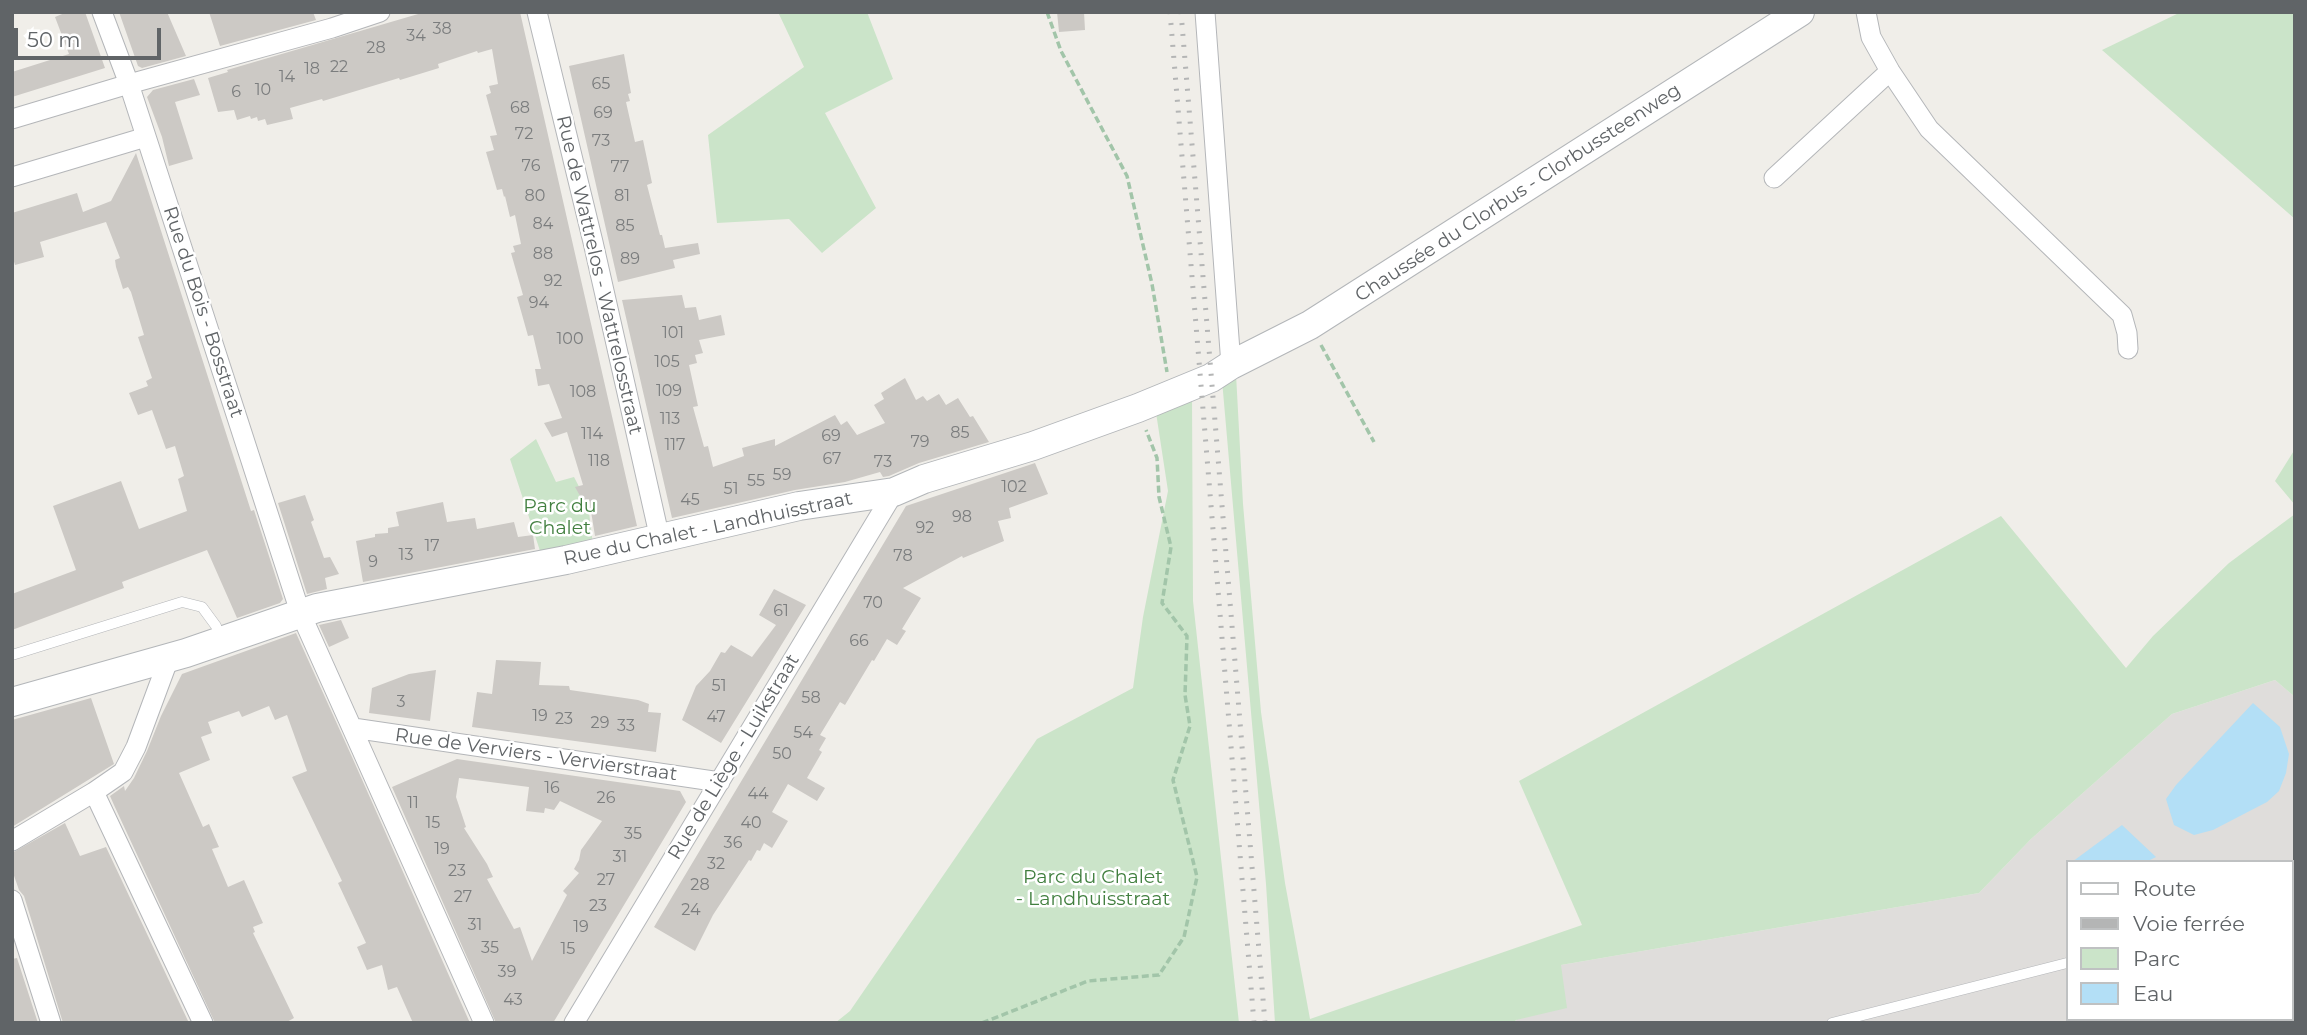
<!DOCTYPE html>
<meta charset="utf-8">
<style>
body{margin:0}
#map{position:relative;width:2307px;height:1035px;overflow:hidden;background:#f0eee9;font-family:Montserrat,sans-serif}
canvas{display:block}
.frame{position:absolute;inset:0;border:14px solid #606467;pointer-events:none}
.legend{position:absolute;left:2066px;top:860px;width:228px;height:161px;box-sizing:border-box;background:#fff;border:2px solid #bfc1c2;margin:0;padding:9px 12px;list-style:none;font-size:21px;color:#606467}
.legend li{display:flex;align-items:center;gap:14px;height:35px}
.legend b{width:35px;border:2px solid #bfc1c2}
.scale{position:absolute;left:14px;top:28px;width:147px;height:32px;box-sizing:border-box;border:4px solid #606467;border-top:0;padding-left:9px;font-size:21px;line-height:24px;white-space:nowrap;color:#606467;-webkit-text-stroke:5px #fff;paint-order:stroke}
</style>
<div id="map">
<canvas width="2307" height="1035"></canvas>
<div class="frame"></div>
<ul class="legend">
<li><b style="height:9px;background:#fff"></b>Route</li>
<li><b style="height:9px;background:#b4b5b5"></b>Voie ferrée</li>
<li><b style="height:19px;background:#cbe4c9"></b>Parc</li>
<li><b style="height:19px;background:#b3dff6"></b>Eau</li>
</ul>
<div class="scale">50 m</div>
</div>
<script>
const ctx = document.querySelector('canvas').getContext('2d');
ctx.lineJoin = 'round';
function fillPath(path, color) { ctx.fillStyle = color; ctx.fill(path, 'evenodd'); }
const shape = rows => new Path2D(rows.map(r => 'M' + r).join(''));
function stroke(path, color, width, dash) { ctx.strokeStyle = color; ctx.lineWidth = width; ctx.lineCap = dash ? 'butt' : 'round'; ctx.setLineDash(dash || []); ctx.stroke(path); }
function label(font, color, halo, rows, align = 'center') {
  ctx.font = font + ' Montserrat,sans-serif'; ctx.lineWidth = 5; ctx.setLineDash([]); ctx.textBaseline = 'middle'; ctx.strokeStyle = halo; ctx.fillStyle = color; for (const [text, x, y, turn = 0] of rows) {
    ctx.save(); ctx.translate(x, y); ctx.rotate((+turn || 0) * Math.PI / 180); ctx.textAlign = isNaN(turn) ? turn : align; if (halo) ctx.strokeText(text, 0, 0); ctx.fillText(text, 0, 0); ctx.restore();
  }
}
fillPath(shape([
 [2275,680,2295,697,2295,1023,1514,1023,1561,965,1979,893,2031,839,2172,714],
 [2067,862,2291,862,2291,1019,2067,1019]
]), '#dfdddb');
fillPath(shape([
 [778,12,867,12,893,79,825,113,876,208,822,253,789,219,717,223,708,135,804,67],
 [2181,12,2295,12,2295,219,2102,50],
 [1236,374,1243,504,1261,712,1285,883,1310,1019,1582,925,1519,781,2001,516,2126,668,2153,636,2229,563,2295,514,2295,697,2275,680,2172,714,2031,839,1979,893,1561,965,1567,1008,1516,1020,1514,1023,1275,1023,1266,884,1222,380],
 [1192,397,1193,601,1239,1023,835,1023,850,1011,1037,739,1133,688,1143,617,1168,491,1155,406],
 [536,439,556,482,574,477,588,504,593,545,542,557,510,459],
 [2295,449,2295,505,2275,481]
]), '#cbe4c9');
fillPath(shape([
 [2253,703,2280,727,2289,754,2286,773,2279,791,2267,802,2213,830,2194,835,2174,825,2166,799,2176,785],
 [2122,825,2156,857,2146,862,2072,862]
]), '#b3dff6');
fillPath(shape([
 [67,12,85,12,105,68,12,97,12,72,69,54,55,17],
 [119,12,167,12,186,56,142,68,138,66],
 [209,12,313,12,316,20,220,46],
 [425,12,520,12,637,526,595,536,589,499,583,501,575,487,583,485,567,432,552,437,544,423,562,418,549,384,538,386,535,369,541,369,533,335,528,336,521,311,517,297,523,295,511,253,515,252,513,246,521,244,515,215,510,217,505,196,504,197,502,189,497,190,486,152,494,150,490,136,497,135,486,95,491,93,489,86,498,84,492,49,478,53,477,51,438,64,439,68,400,80,399,78,323,101,322,99,290,108,293,119,267,125,265,119,258,121,257,117,251,119,250,116,237,120,234,110,218,112,208,78,228,72,227,70],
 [1057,12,1084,12,1085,30,1059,32],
 [624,54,631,93,628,94,630,101,626,102,635,142,643,140,652,183,647,185,660,235,662,235,665,248,698,243,700,254,673,260,675,268,618,282,569,66],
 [194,79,200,95,175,102,193,159,169,166,162,137,147,97,153,90],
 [136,153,251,511,254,510,283,599,280,603,237,618,207,550,122,582,124,588,12,630,12,594,76,570,53,506,121,481,139,529,187,511,178,479,184,476,175,446,166,449,152,410,138,415,129,393,148,386,146,381,152,378,138,337,144,335,131,292,128,287,123,289,116,267,115,260,120,258,106,222,40,242,44,257,15,265,12,255,12,213,77,193,83,212,111,201],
 [682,295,685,308,696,307,699,320,721,315,725,335,699,340,703,353,695,355,697,363,689,365,698,406,693,407,704,447,708,446,713,467,744,456,742,448,775,439,775,446,835,415,841,425,847,421,857,435,885,423,874,405,884,399,881,393,905,378,916,400,923,396,927,401,939,394,946,405,958,398,970,417,973,416,989,442,919,463,889,476,883,477,880,472,845,482,795,490,672,518,622,300],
 [1035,463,1048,494,1009,508,1011,518,998,521,1004,541,963,558,962,556,903,588,921,598,902,629,906,631,897,645,887,639,874,661,872,660,845,705,840,702,820,735,826,738,819,750,822,752,807,778,825,788,817,801,788,784,772,812,788,821,772,848,764,843,760,851,757,850,751,861,749,860,713,915,695,951,654,927,906,506],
 [305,495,314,520,311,522,324,558,330,557,339,574,325,578,327,589,307,594,278,503],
 [443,502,447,522,475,518,477,529,514,522,518,537,533,535,535,549,363,582,356,541,375,537,375,534,388,533,388,528,399,526,396,512],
 [774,589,806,605,721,743,682,720,696,686,710,671,721,652,725,653,731,645,752,657,776,625,759,615],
 [341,620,349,638,329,647,319,625],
 [296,633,352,757,470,1023,413,1023,397,987,388,990,382,965,367,970,357,947,366,943,338,883,342,881,292,777,307,771,287,715,275,720,269,706,242,717,239,711,208,722,212,733,201,737,210,760,179,773,203,827,209,824,215,838,219,847,212,849,228,887,244,880,263,923,253,927,255,932,253,933,294,1018,285,1023,215,1023,114,805,110,796,124,786,125,791,134,778,147,751,161,716,182,674],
 [496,660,541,662,539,685,569,686,570,690,638,700,649,704,648,712,661,713,656,752,472,727,477,692,492,694],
 [436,670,430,721,369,713,372,688,409,674],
 [91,698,114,764,12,827,12,720],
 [457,759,680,791,686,802,553,1023,496,1023,392,787],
 [459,778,529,787,526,811,544,813,545,808,554,810,560,801,602,821,581,850,579,860,574,869,579,873,563,891,567,895,532,961,520,927,514,929,487,879,493,877,487,864,464,828,466,827,456,797],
 [65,823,80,856,106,847,189,1023,63,1023,24,896,19,890,12,870,12,853],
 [17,958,38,1023,12,1023,12,959]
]), '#ccc9c5');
const lane = shape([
 [12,655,182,602,202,607,216,626,220,638],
 [2291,906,2295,906],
 [1832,1023,2067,963]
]);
const street = shape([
 [102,12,129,84,300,612,484,1023],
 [537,12,593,242,660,539],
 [1205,12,1231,365],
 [1866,12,1871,37,1890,71,1929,129,2122,315,2127,333,2128,349],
 [12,119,129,84,332,28,380,12],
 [12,177,146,137],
 [1774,178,1890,71],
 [353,728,720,782],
 [94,792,203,1023],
 [12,841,94,792,123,772,136,747,169,658],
 [12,900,51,1023],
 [574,1023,894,492]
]);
const secondary = shape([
 [12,702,186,653,317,608,566,560,799,506,894,492,924,479,1033,446,1138,408,1211,378,1231,365,1310,325,1800,12]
]);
stroke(lane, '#b4b6b9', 11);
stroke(street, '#b4b6b9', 21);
stroke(secondary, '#b3b6b9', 30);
stroke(shape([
 [1047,12,1061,51,1127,176,1152,284,1167,372],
 [1321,345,1374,442],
 [982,1023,1088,981,1159,975,1184,937,1197,877,1173,780,1190,726,1185,695,1187,636,1162,603,1171,547,1159,497,1157,458,1146,430]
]), '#a2c5a9', 3.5, [7, 3.5]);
stroke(lane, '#fff', 10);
stroke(street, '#fff', 19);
stroke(secondary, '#fff', 28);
stroke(shape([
 [1170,12,1254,1023],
 [1181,12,1265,1023]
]), '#b4b5b5', 5, [2, 9]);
label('16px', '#7b7d7e', null, [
 ["38",442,29],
 ["34",416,36],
 ["28",376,48],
 ["22",339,67],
 ["18",312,69],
 ["14",287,77],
 ["65",601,84],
 ["10",263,90],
 ["6",236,92],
 ["68",520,108],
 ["69",603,113],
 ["72",524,134],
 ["73",601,141],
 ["76",531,166],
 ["77",620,167],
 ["80",535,196],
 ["81",622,196],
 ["84",543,224],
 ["85",625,226],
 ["88",543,254],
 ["89",630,259],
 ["92",553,281],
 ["94",539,303],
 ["101",673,333],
 ["100",570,339],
 ["105",667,362],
 ["109",669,391],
 ["108",583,392],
 ["113",670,419],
 ["85",960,433],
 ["114",592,434],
 ["69",831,436],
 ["79",920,442],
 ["117",675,445],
 ["67",832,459],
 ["118",599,461],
 ["73",883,462],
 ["59",782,475],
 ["55",756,481],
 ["102",1014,487],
 ["51",731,489],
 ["45",690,500],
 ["98",962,517],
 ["92",925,528],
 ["17",432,546],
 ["13",406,555],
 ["78",903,556],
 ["9",373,562],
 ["70",873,603],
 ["61",781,611],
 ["66",859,641],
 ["51",719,686],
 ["58",811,698],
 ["3",401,702],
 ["19",540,716],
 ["47",716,717],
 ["23",564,719],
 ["29",600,723],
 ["33",626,726],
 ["54",803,733],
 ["50",782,754],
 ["16",552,788],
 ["44",758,794],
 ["26",606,798],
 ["11",413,803],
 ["15",433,823],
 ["40",751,823],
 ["35",633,834],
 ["36",733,843],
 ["19",442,849],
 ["31",620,857],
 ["32",716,864],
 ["23",457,871],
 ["27",606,880],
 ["28",700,885],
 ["27",463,897],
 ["23",598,906],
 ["24",691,910],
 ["31",475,925],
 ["19",581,927],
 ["35",490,948],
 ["15",568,949],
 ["39",507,972],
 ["43",513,1000]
]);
label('19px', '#606467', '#fff', [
 ["Chaussée du Clorbus - Clorbussteenweg",1518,193,-33],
 ["Rue de Wattrelos - Wattrelosstraat",599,275,77],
 ["Rue du Bois - Bosstraat",203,312,72],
 ["Rue du Chalet - Landhuisstraat",708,529,-12],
 ["Rue de Verviers - Vervierstraat",536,755,8],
 ["Rue de Liège - Luikstraat",734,757,-59]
]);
label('19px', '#417f3f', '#fff', [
 ["Parc du",560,506],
 ["Chalet",560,528],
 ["Parc du Chalet",1093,877],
 ["- Landhuisstraat",1093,899]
]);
</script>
